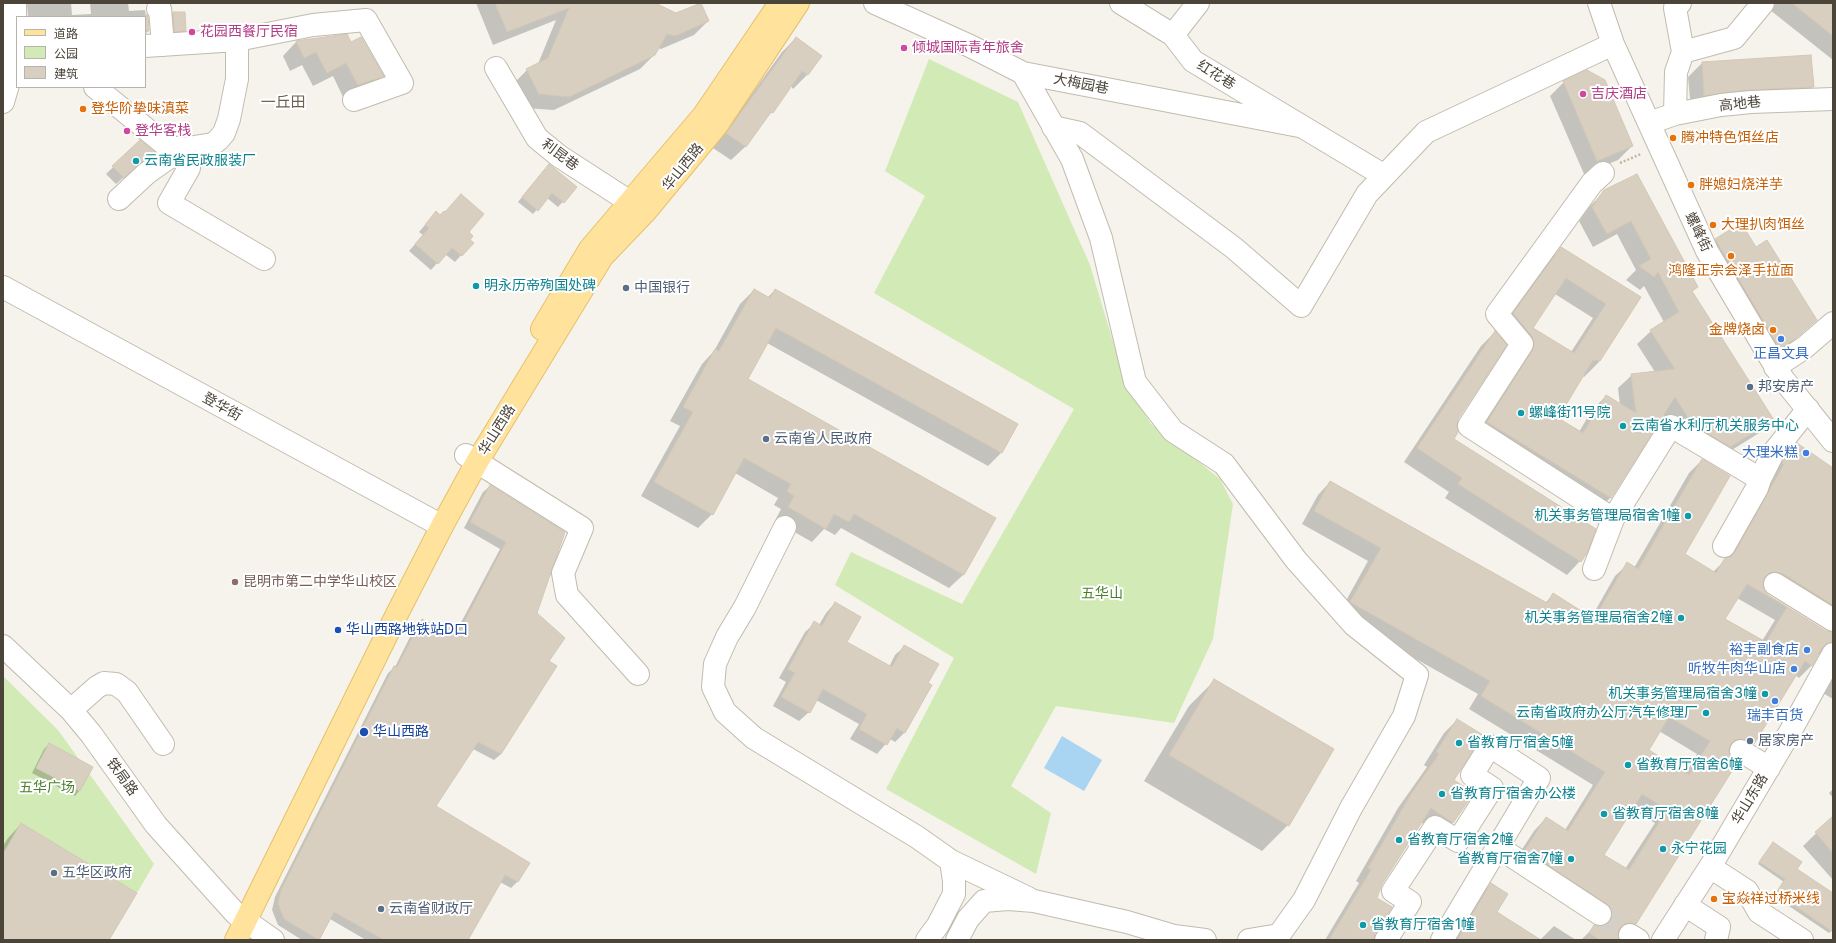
<!DOCTYPE html>
<meta charset="utf-8">
<style>
body{margin:0}
#map{position:relative;width:1836px;height:943px;overflow:hidden;background:#f6f3ec;font-family:Inter,"Noto Sans SC",sans-serif}
canvas{display:block}
.frame{position:absolute;inset:0;border:4px solid #4b4439;pointer-events:none}
.legend{position:absolute;left:16px;top:16px;width:130px;height:72px;box-sizing:border-box;background:#fff;border:1px solid #b7b4b0;margin:0;padding:5px 7px;list-style:none;font-size:12px;color:#4b4439}
.legend li{display:flex;align-items:center;gap:8px;height:20px}
.legend b{width:20px;border:1px solid #b7b4b0}
</style>
<div id="map">
<canvas width="1836" height="943"></canvas>
<div class="frame"></div>
<ul class="legend">
<li><b style="height:5px;background:#ffe39c"></b>道路</li>
<li><b style="height:11px;background:#d2eab5"></b>公园</li>
<li><b style="height:11px;background:#d8cfc1"></b>建筑</li>
</ul>
</div>
<script>
const ctx = document.querySelector('canvas').getContext('2d');
ctx.lineJoin = 'round';
function fillPath(path, color) { ctx.fillStyle = color; ctx.fill(path, 'evenodd'); }
const shape = rows => new Path2D(rows.map(r => 'M' + r).join(''));
function stroke(path, color, width, dash) { ctx.strokeStyle = color; ctx.lineWidth = width; ctx.lineCap = dash ? 'butt' : 'round'; ctx.setLineDash(dash || []); ctx.stroke(path); }
function label(font, color, halo, rows, align = 'center') {
  ctx.font = font + ' Inter,"Noto Sans SC",sans-serif'; ctx.lineWidth = 4; ctx.setLineDash([]); ctx.textBaseline = 'middle'; ctx.strokeStyle = halo; ctx.fillStyle = color; for (const [text, x, y, turn = 0] of rows) {
    ctx.save(); ctx.translate(x, y); ctx.rotate((+turn || 0) * Math.PI / 180); ctx.textAlign = isNaN(turn) ? turn : align; if (halo) ctx.strokeText(text, 0, 0); ctx.fillText(text, 0, 0); ctx.restore();
  }
}
fillPath(shape([
 [929,59,1018,102,1090,265,1125,382,1151,424,1220,479,1233,504,1213,639,1174,723,1056,706,1011,786,1051,813,1036,874,886,789,954,658,835,585,851,552,962,604,1074,409,874,293,925,196,885,171],
 [3,676,58,730,154,864,137,893,21,823,3,854]
]), '#d2eab5');
fillPath(shape([
 [1062,736,1102,760,1084,791,1044,768]
]), '#a9d4f2');
fillPath(shape([
 [27,3,71,3,72,15,91,14,90,3,128,3,129,11,145,10,148,31,145,34,145,17,28,17],
 [476,3,652,3,676,14,708,21,694,35,661,49,658,48,654,55,640,69,554,110,525,108,513,84,527,70,538,64,556,20,493,45],
 [1776,3,1833,3,1833,60,1770,10],
 [173,13,185,30,178,38,168,38,166,20],
 [346,35,350,44,382,76,369,90,344,99,333,76,313,86,302,65,290,71,283,56,296,42],
 [796,38,821,56,807,75,793,89,791,86,745,147,731,160,713,148,782,52],
 [1810,56,1812,87,1799,101,1691,109,1688,77,1702,63],
 [1564,82,1632,146,1618,160,1584,174,1550,96],
 [140,141,153,152,116,184,106,174],
 [544,170,576,187,558,207,547,198,533,214,518,202],
 [1604,192,1696,287,1691,292,1773,420,1759,433,1716,460,1679,438,1663,414,1611,497,1597,511,1474,436,1519,365,1500,328,1548,261,1562,248,1640,298,1598,363,1584,377,1582,375,1556,418,1579,432,1592,410,1606,396,1620,405,1618,388,1632,375,1655,372,1637,344,1651,331,1664,322,1644,286,1640,290,1626,280,1636,270,1617,234,1593,247,1579,221,1590,206],
 [1555,294,1593,318,1571,352,1532,329],
 [440,216,472,243,455,262,445,254,431,270,409,251,423,235,419,232,430,219],
 [1716,240,1756,249,1816,320,1781,352,1766,362,1702,254],
 [754,290,767,298,775,290,1001,453,988,466,767,343,746,380,995,518,963,575,949,588,841,528,835,535,824,529,812,542,775,521,781,509,774,505,778,498,735,473,712,514,698,528,641,496,680,426,670,421,702,364,714,351,740,304],
 [1495,332,1458,419,1452,439,1580,561,1567,575,1445,498,1449,492,1404,462,1481,346],
 [1797,444,1833,470,1833,633,1832,627,1769,586,1762,584,1763,590,1767,595,1826,632,1833,634,1833,667,1826,655,1817,654,1812,665,1799,678,1795,675,1753,743,1740,756,1728,751,1636,924,1623,937,1617,935,1618,940,1581,940,1595,926,1600,928,1598,921,1513,863,1534,831,1546,818,1565,830,1593,785,1469,709,1478,694,1338,615,1368,561,1302,524,1318,495,1330,482,1545,603,1553,595,1591,618,1615,576,1628,564,1634,568,1689,473,1702,460,1684,555,1713,572,1726,559,1772,478,1771,474],
 [1737,598,1775,620,1762,641,1724,619],
 [1659,731,1697,754,1685,774,1648,750],
 [1632,809,1655,823,1625,869,1603,855],
 [490,486,536,613,548,661,556,666,501,754,494,760,473,749,435,806,528,863,517,882,511,888,500,882,468,939,470,940,366,940,330,919,319,940,302,940,278,925,272,910,275,897,388,673,395,667,415,627,422,620,446,632,449,628,456,632,500,549,464,528,483,492],
 [835,603,845,643,889,667,895,655,905,646,926,683,905,732,895,742,890,739,877,754,850,739,859,724,816,700,809,712,799,721,773,706,786,682,779,678,805,632,815,623,819,625,826,613],
 [1833,667,1833,699,1821,692],
 [1215,680,1288,825,1262,851,1144,781,1189,706],
 [1457,720,1453,780,1453,822,1440,835,1421,822,1382,884,1376,898,1373,940,1325,940,1359,883,1356,881,1398,808,1427,767,1424,765,1444,733],
 [49,744,92,767,79,791,75,796,32,773,44,749],
 [1833,789,1833,798,1829,793],
 [1833,817,1833,880,1803,846],
 [21,824,108,940,3,940,3,846,8,838],
 [1771,845,1796,869,1833,894,1833,929,1829,933,1774,896,1784,882,1758,864],
 [1491,884,1496,912,1539,940,1452,940,1478,897],
 [1554,926,1576,940,1540,940]
]), '#0003');
const building = shape([
 [495,3,655,3,676,13,701,3,709,21,675,36,667,34,655,55,569,97,539,94,526,69,548,58,569,8,507,32,495,3],
 [1792,3,1833,3,1833,36,1792,3],
 [173,12,185,12,186,31,174,32,173,12],
 [145,14,148,16,149,31,145,31,145,14],
 [347,34,351,42,361,37,384,76,358,85,346,63,327,73,316,52,304,58,296,41,347,34],
 [796,37,822,56,808,75,802,71,773,113,771,112,746,147,726,133,796,37],
 [1811,55,1814,87,1750,90,1704,96,1702,62,1811,55],
 [1587,70,1605,80,1633,146,1597,161,1563,81,1587,70],
 [140,140,155,152,139,164,124,178,112,166,140,140],
 [549,164,577,187,564,203,552,193,538,211,522,197,549,164],
 [1637,174,1698,287,1692,291,1774,420,1730,447,1692,424,1675,397,1611,498,1487,422,1532,351,1534,344,1532,336,1513,313,1561,247,1641,297,1600,361,1593,360,1558,418,1583,433,1606,395,1636,413,1631,374,1675,369,1650,330,1679,312,1658,272,1654,277,1639,266,1651,259,1631,221,1607,234,1592,207,1604,190,1637,174],
 [1566,278,1606,304,1574,353,1533,328,1566,278],
 [461,194,484,214,469,232,473,236,470,240,474,243,462,256,452,248,438,264,415,244,429,228,425,225,436,211,440,215,444,211,445,212,461,194],
 [1741,223,1756,247,1767,240,1817,320,1796,338,1780,349,1715,239,1741,223],
 [754,289,770,298,775,289,1018,424,1002,453,776,328,748,379,996,518,964,575,854,514,849,522,834,514,826,529,788,507,794,496,787,491,791,484,744,458,713,515,654,482,693,412,683,407,715,349,719,351,754,289],
 [1495,331,1507,345,1458,419,1457,426,1458,432,1454,439,1596,529,1587,553,1581,562,1458,484,1462,478,1417,448,1495,331],
 [1797,443,1833,468,1833,605,1782,573,1776,572,1769,573,1764,578,1763,584,1764,590,1768,595,1826,631,1833,632,1833,642,1827,643,1822,648,1812,666,1805,661,1754,744,1741,739,1735,740,1731,744,1729,750,1730,757,1737,763,1636,924,1630,923,1624,924,1619,929,1618,934,1619,940,1600,940,1589,933,1594,925,1600,926,1605,925,1610,921,1612,915,1611,908,1607,904,1525,850,1546,817,1568,831,1605,772,1481,696,1490,681,1350,602,1381,548,1314,511,1330,481,1547,603,1553,593,1594,619,1627,562,1638,569,1702,459,1730,476,1685,554,1716,573,1725,558,1731,557,1735,552,1784,464,1782,463,1784,460,1797,443],
 [1747,584,1787,607,1766,642,1725,619,1747,584],
 [1669,717,1710,741,1689,775,1649,750,1669,717],
 [1642,794,1667,810,1629,870,1604,855,1642,794],
 [490,485,565,532,537,613,565,638,549,661,557,666,501,754,478,742,436,806,530,863,518,882,505,875,468,940,384,940,334,912,319,940,284,919,278,903,281,890,394,666,397,667,422,619,447,632,449,627,459,632,506,542,470,522,490,485],
 [835,602,861,617,847,642,892,667,904,645,939,664,928,683,932,685,905,733,897,728,887,745,859,729,867,714,823,689,810,713,781,697,795,673,788,669,814,621,822,626,835,602],
 [1214,679,1334,749,1289,826,1169,755,1214,679],
 [1457,719,1483,735,1454,780,1474,793,1453,823,1431,808,1382,884,1377,898,1392,907,1375,933,1374,940,1329,940,1371,870,1368,868,1411,794,1439,754,1436,752,1457,719],
 [49,743,93,767,80,791,36,768,49,743],
 [1833,816,1833,853,1815,832,1833,816],
 [21,823,137,893,109,940,3,940,3,854,21,823],
 [1773,842,1802,862,1797,869,1833,893,1833,932,1776,893,1785,879,1759,862,1773,842],
 [1491,883,1508,894,1497,912,1541,940,1457,940,1491,883]
]);
fillPath(building, '#d8cfc1');
stroke(building, '#d3c7b4', 1);
stroke(shape([
 [1600,914,1630,935]
]), '#d4d0c8', 22, [22, 11]);
const minor = shape([
 [875,3,970,46,1023,73,1299,126],
 [1121,3,1173,35,1193,61,1383,175],
 [1599,3,1613,44,1707,251,1783,379,1833,441],
 [158,9,160,9,163,45],
 [1173,35,1198,3],
 [237,40,313,25,366,20,402,83,354,100],
 [1683,52,1734,38,1763,3],
 [496,68,537,138,559,156,630,202],
 [1023,73,1072,159,1101,238,1135,382,1173,431,1224,464,1296,560,1354,625,1417,675,1404,716,1351,808,1304,900,1279,935,1249,940],
 [95,87,167,146,181,149,213,144,218,140,224,133,229,119,237,79,237,40,145,46],
 [3,102,15,61,15,3],
 [1675,114,1676,72,1683,52,1675,8,1680,3],
 [1649,123,1675,114,1721,105,1751,102,1833,99],
 [1053,127,1080,133,1234,248,1301,306,1367,194,1426,132,1613,44],
 [181,149,186,154,189,168,169,203,264,259],
 [119,199,147,173,181,149],
 [3,287,442,526],
 [1775,367,1804,348,1833,323],
 [466,455,582,528,563,573,567,595,638,674],
 [1613,519,1671,426,1760,479],
 [785,527,745,607,727,637,715,664,713,687,725,712,754,738,917,837,951,861,954,881,954,894,938,925,927,940],
 [1724,546,1757,488,1760,479,1773,453,1808,409],
 [1594,569,1613,519,1469,426,1522,344,1497,314,1592,183,1603,173],
 [1775,584,1833,620],
 [3,646,71,710,91,734,156,825,236,914,273,940],
 [71,710,97,687,104,683,116,684,127,692,163,744],
 [1741,751,1769,768],
 [1498,847,1600,914],
 [951,861,1028,898],
 [1710,867,1747,891,1759,912,1802,940],
 [1685,905,1719,927,1716,940],
 [1630,935,1638,940],
 [957,940,968,919,984,901,1008,899,1034,901,1127,922,1174,936,1205,940],
 [1386,940,1410,902,1393,891,1435,827,1458,841,1492,788,1472,775,1490,746,1539,778,1442,940],
 [1663,940,1710,867,1790,732,1833,654]
]);
const major = shape([
 [542,329,590,249,704,115,780,3],
 [236,940,396,616,442,526,477,462,602,257,645,212,717,125,798,3]
]);
stroke(minor, '#c2bbae', 24);
stroke(major, '#e6c16a', 24);
stroke(shape([
 [1620,163,1641,154]
]), '#c4b79f', 2.5, [2, 2]);
stroke(minor, '#fff', 22);
stroke(major, '#ffe39c', 22);
for (const [x, y, r, color] of [
 [192,32,4,"#d1479c"],
 [904,48,4,"#d1479c"],
 [1583,94,4,"#d1479c"],
 [83,109,4,"#e8710a"],
 [127,131,4,"#d1479c"],
 [1673,138,4,"#e8710a"],
 [136,161,4,"#0f9aa8"],
 [1691,185,4,"#e8710a"],
 [1713,225,4,"#e8710a"],
 [1731,256,4,"#e8710a"],
 [476,286,4,"#0f9aa8"],
 [626,288,4,"#5c6f8a"],
 [1773,330,4,"#e8710a"],
 [1781,339,4,"#3f7fe0"],
 [1750,387,4,"#5c6f8a"],
 [1521,413,4,"#0f9aa8"],
 [1623,426,4,"#0f9aa8"],
 [766,439,4,"#5c6f8a"],
 [1806,453,4,"#3f7fe0"],
 [1688,516,4,"#0f9aa8"],
 [235,582,4,"#8d6e63"],
 [1681,618,4,"#0f9aa8"],
 [338,630,4,"#1a4fb4"],
 [1807,650,4,"#3f7fe0"],
 [1794,669,4,"#3f7fe0"],
 [1765,694,4,"#0f9aa8"],
 [1775,701,4,"#3f7fe0"],
 [1706,713,4,"#0f9aa8"],
 [364,732,5,"#1a4fb4"],
 [1750,741,4,"#5c6f8a"],
 [1459,743,4,"#0f9aa8"],
 [1628,765,4,"#0f9aa8"],
 [1442,794,4,"#0f9aa8"],
 [1604,814,4,"#0f9aa8"],
 [1399,840,4,"#0f9aa8"],
 [1663,849,4,"#0f9aa8"],
 [1571,859,4,"#0f9aa8"],
 [54,873,4,"#5c6f8a"],
 [1714,899,4,"#e8710a"],
 [381,909,4,"#5c6f8a"],
 [1363,925,4,"#0f9aa8"]
]) { const dot = new Path2D(); dot.arc(x, y, r, 0, 2 * Math.PI); ctx.fillStyle = color; ctx.fill(dot); stroke(dot, '#fff', 1.5); }
label('14px', '#b23c85', '#fff', [
 ["花园西餐厅民宿",200,32],
 ["倾城国际青年旅舍",912,48],
 ["吉庆酒店",1591,94],
 ["登华客栈",135,131]
], 'left');
label('14px', '#4b4439', '#fff', [
 ["红花巷",1216,75,32],
 ["大梅园巷",1081,84,11],
 ["高地巷",1740,104,-6],
 ["利昆巷",560,155,37],
 ["华山西路",683,167,-51],
 ["螺峰街",1698,232,64],
 ["登华街",222,407,29],
 ["华山西路",497,430,-58],
 ["铁局路",122,777,54],
 ["华山东路",1750,799,-59]
]);
label('14px', '#c56008', '#fff', [
 ["登华阶挚味滇菜",91,109],
 ["腾冲特色饵丝店",1681,138],
 ["胖媳妇烧洋芋",1699,185],
 ["大理扒肉饵丝",1721,225],
 ["鸿隆正宗会泽手拉面",1731,271,"center"],
 ["金牌烧卤",1765,330,"right"],
 ["宝焱祥过桥米线",1722,899]
], 'left');
label('14px', '#0d838f', '#fff', [
 ["云南省民政服装厂",144,161],
 ["明永历帝殉国处碑",484,286],
 ["螺峰街11号院",1529,413],
 ["云南省水利厅机关服务中心",1631,426],
 ["机关事务管理局宿舍1幢",1680,516,"right"],
 ["机关事务管理局宿舍2幢",1673,618,"right"],
 ["机关事务管理局宿舍3幢",1757,694,"right"],
 ["云南省政府办公厅汽车修理厂",1698,713,"right"],
 ["省教育厅宿舍5幢",1467,743],
 ["省教育厅宿舍6幢",1636,765],
 ["省教育厅宿舍办公楼",1450,794],
 ["省教育厅宿舍8幢",1612,814],
 ["省教育厅宿舍2幢",1407,840],
 ["永宁花园",1671,849],
 ["省教育厅宿舍7幢",1563,859,"right"],
 ["省教育厅宿舍1幢",1371,925]
], 'left');
label('14px', '#4e5e75', '#fff', [
 ["中国银行",634,288],
 ["邦安房产",1758,387],
 ["云南省人民政府",774,439],
 ["居家房产",1758,741],
 ["五华区政府",62,873],
 ["云南省财政厅",389,909]
], 'left');
label('14px', '#366cbe', '#fff', [
 ["正昌文具",1781,354,"center"],
 ["大理米糕",1798,453],
 ["裕丰副食店",1799,650],
 ["听牧牛肉华山店",1786,669],
 ["瑞丰百货",1775,716,"center"]
], 'right');
label('14px', '#785e54', '#fff', [
 ["昆明市第二中学华山校区",243,582]
], 'left');
label('14px', '#4a7f2a', '#fff', [
 ["五华山",1102,594],
 ["五华广场",47,788]
]);
label('14px', '#164399', '#fff', [
 ["华山西路地铁站D口",346,630],
 ["华山西路",373,732]
], 'left');
label('15px', '#6e6250', '#fff', [
 ["一丘田",283,102]
]);
</script>
